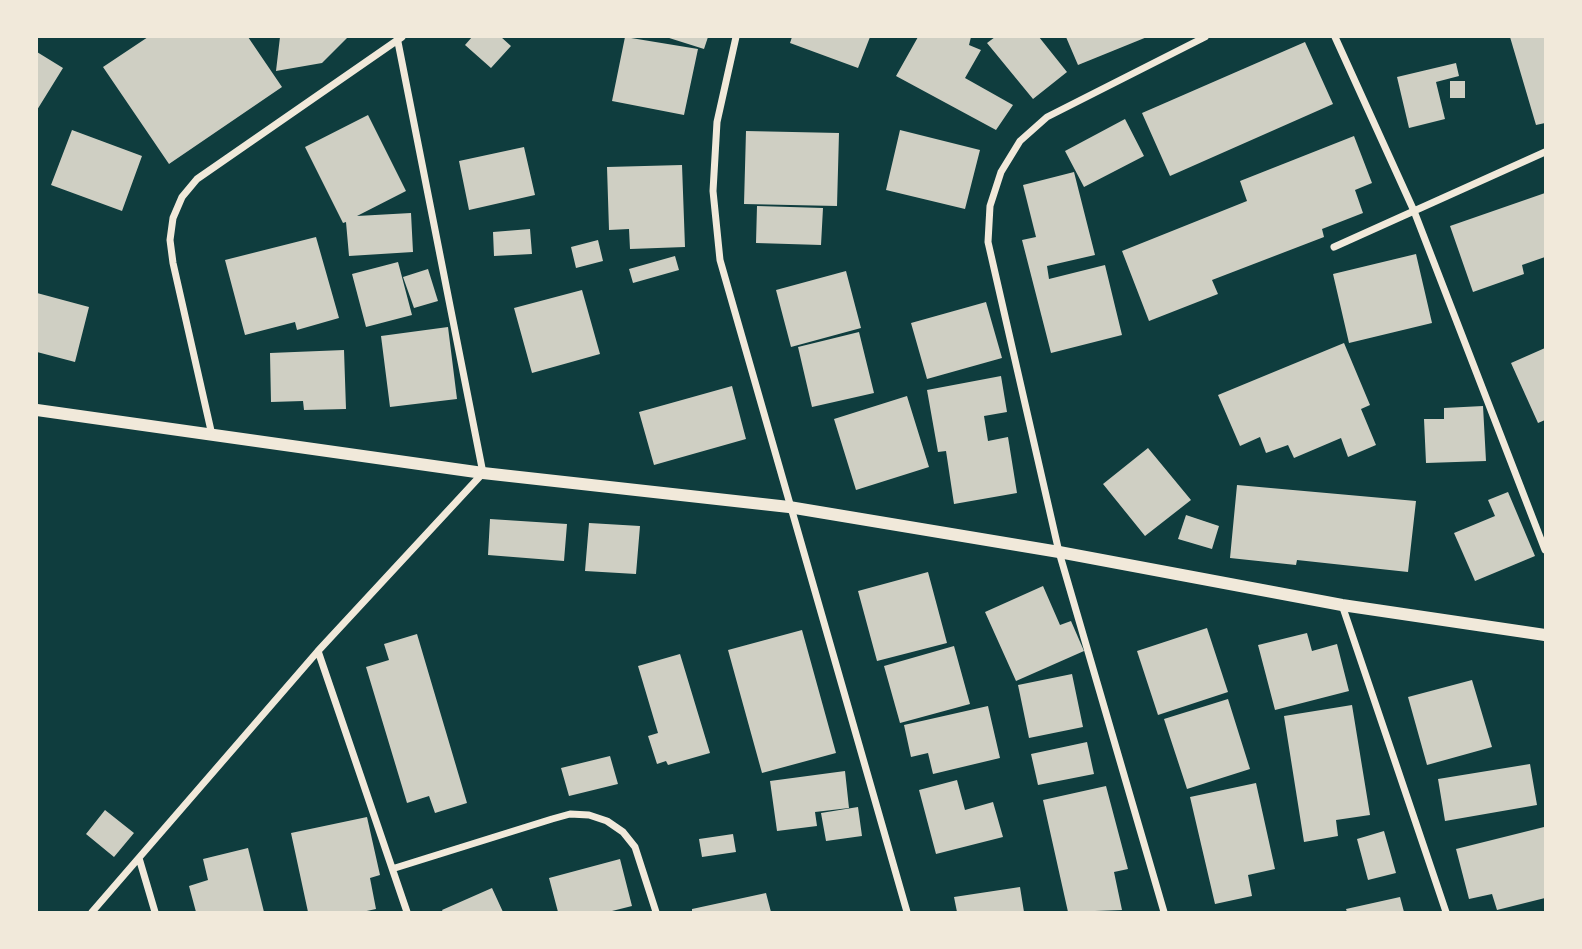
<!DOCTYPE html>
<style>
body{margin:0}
#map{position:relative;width:1582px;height:949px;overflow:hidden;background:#0f3d3e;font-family:"Source Serif 4",serif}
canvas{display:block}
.frame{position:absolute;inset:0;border:38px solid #f1e9da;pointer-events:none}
</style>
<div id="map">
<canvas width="1582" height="949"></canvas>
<div class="frame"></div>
</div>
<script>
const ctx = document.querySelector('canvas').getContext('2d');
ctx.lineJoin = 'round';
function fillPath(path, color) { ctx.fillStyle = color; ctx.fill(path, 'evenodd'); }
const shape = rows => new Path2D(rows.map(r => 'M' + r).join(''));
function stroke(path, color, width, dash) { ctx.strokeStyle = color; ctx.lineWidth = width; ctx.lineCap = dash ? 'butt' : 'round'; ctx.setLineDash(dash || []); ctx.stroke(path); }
fillPath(shape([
 [148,37,248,37,282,87,169,164,103,67],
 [280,37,348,37,322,63,276,71],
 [472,37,501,37,511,46,491,68,465,45],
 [625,37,698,49,684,115,612,101],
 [666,37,708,37,704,49],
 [792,37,870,37,858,68,790,43],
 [918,37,971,37,969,45,981,50,965,78,1013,105,996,130,896,76],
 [995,37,1039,37,1067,72,1033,99,987,43],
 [1066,37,1147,37,1078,65],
 [1510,37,1545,37,1545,123,1536,125],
 [1305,42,1333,104,1170,176,1142,113],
 [37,52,63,68,37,110],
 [1456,63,1459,76,1436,82,1445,119,1409,128,1397,77],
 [1450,81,1465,81,1465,98,1450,98],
 [368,115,406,191,357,216,411,213,413,252,349,256,346,222,343,223,305,147],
 [1125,119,1144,156,1084,187,1065,151],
 [72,130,142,156,122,211,51,185],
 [900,130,980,150,965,209,886,190],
 [746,131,839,133,837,206,744,204],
 [1354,136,1372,183,1355,190,1363,213,1322,229,1324,237,1212,280,1218,294,1149,321,1122,251,1247,201,1240,181],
 [524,147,535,195,469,210,459,161],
 [682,165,685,247,630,249,629,229,609,230,607,167],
 [1074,172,1095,255,1047,266,1049,279,1105,265,1122,335,1051,353,1022,240,1036,237,1023,185],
 [1545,193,1545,257,1522,265,1524,274,1473,292,1450,226],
 [757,206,823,208,821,245,756,243],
 [530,229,532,254,494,256,493,232],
 [316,237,339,318,297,330,295,322,245,335,225,260],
 [598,240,603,261,576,268,571,247],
 [1416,254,1432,323,1349,343,1333,274],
 [675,256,679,270,633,283,629,269],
 [398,262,412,315,366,327,352,274],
 [428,269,438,301,414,308,403,277],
 [846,271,861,328,791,347,776,290],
 [582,290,600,354,532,373,514,308],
 [37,293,89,307,75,362,37,352],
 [986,302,1002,358,927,379,911,323],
 [448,327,457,399,390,407,381,336],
 [859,332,874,393,812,407,798,347],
 [1344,343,1370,405,1361,409,1376,445,1348,457,1341,438,1294,458,1288,445,1266,453,1260,437,1240,446,1218,395],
 [1545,348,1545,420,1538,423,1511,363],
 [344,350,346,409,304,410,303,401,271,402,270,353],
 [1001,376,1007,412,984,416,988,441,1008,437,1017,493,954,504,946,451,938,452,927,390],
 [732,386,746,439,654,465,639,412],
 [907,396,929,467,856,490,834,419],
 [1483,406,1486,461,1426,463,1424,419,1444,419,1444,408],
 [1148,448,1191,500,1145,536,1103,484],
 [1237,485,1416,501,1408,572,1297,560,1296,565,1230,558],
 [1508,492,1535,556,1475,581,1454,533,1495,516,1488,500],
 [1186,515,1219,526,1212,549,1178,539],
 [490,519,567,524,564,561,488,555],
 [589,523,640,526,636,574,585,571],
 [928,572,947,643,877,661,858,591],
 [1043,586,1060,625,1071,621,1084,651,1016,681,985,612],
 [1207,628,1228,692,1158,715,1137,651],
 [802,630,836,753,762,773,728,650],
 [1307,633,1312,651,1337,644,1349,691,1275,710,1258,645],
 [417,634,467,803,435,813,429,796,407,803,366,667,389,660,384,644],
 [954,646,970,704,900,723,884,666],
 [680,654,710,753,668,765,666,761,657,764,648,736,658,733,638,666],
 [1072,674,1083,727,1029,738,1018,685],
 [1472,680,1492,747,1427,765,1408,697],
 [1228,699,1250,769,1187,789,1164,719],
 [1352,705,1370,815,1336,820,1338,836,1304,842,1284,716],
 [988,706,1000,758,933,774,928,753,911,757,904,725],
 [1087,742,1094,774,1038,785,1031,754],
 [610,756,618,784,569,796,561,768],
 [1530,764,1537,805,1445,821,1438,779],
 [845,771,849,808,815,812,817,826,777,831,770,781],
 [957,780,965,810,993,802,1003,837,936,854,919,790],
 [1256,783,1275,869,1248,875,1252,896,1215,904,1190,797],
 [1106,786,1128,869,1114,872,1122,910,1068,912,1043,800],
 [858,807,862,836,826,841,821,813],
 [105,810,134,833,114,857,86,834],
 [367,817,380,875,370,878,376,909,362,912,308,912,291,833],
 [1544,827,1545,898,1497,910,1492,894,1469,899,1456,849],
 [1384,831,1396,873,1368,880,1357,839],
 [733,834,736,852,702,857,699,839],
 [248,848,264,912,196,912,189,886,208,880,203,859],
 [620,859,632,906,608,912,558,912,549,878],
 [1020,887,1024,912,957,912,954,897],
 [492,888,503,912,443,912,442,910],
 [766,893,771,912,692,912,692,909],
 [1400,897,1404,912,1347,912,1346,909]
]), '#cfcfc3');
stroke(shape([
 [736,37,717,122,713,191,720,260,907,912],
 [1335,37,1414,211,1545,550],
 [1334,247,1545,152],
 [212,435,173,263,170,240,173,218,182,197,197,179,402,37],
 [1342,605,1446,912],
 [318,651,407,912],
 [139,858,155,912],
 [395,868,552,819,570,814,589,815,607,821,623,832,635,847,656,912],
 [92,912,318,651,483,473,397,37],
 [1164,912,1059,552,988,242,990,206,1001,172,1020,141,1047,117,1205,37]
]), '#f1e9da', 7);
stroke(shape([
 [37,410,483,473,789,507,1059,552,1342,605,1545,635]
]), '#f1e9da', 12);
</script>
